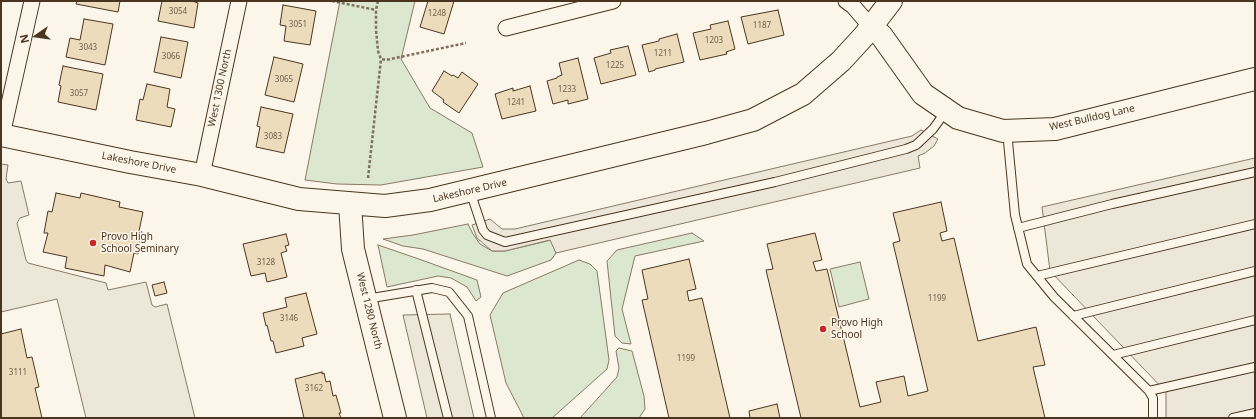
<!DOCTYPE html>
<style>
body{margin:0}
#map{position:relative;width:1256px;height:419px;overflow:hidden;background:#fbf6e9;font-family:"Noto Sans",sans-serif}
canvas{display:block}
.frame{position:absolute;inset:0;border:2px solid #4a3520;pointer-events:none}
.north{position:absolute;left:16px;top:16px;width:40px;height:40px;-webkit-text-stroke:3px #fbf6e9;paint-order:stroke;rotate:257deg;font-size:11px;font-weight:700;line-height:16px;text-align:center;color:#4a3520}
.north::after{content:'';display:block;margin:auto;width:14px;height:18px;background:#4a3520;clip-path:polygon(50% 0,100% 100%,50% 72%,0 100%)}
</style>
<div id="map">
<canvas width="1256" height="419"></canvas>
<div class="frame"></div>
<div class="north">N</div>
</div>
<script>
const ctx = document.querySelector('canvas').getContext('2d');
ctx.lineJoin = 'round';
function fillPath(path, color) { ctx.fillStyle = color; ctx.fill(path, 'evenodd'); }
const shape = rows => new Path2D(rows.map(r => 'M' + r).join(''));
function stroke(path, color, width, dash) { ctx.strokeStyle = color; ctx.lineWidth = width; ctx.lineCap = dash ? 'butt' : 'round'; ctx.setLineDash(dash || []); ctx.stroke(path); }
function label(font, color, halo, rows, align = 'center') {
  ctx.font = font + ' "Noto Sans",sans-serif'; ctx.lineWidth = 3; ctx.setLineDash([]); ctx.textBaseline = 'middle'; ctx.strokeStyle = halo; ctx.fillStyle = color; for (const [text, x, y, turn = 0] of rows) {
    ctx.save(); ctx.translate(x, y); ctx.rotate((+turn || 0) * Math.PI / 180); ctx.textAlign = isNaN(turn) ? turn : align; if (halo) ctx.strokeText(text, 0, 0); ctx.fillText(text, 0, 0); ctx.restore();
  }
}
const green = shape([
 [340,1,415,1,401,59,430,108,472,133,483,167,381,185,337,184,305,180,340,1],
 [468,224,473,234,480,244,492,251,505,251,551,240,556,253,551,260,507,276,423,249,403,246,383,239,413,235,468,224],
 [692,233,704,241,635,256,622,309,631,344,622,343,615,336,607,261,617,250,692,233],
 [378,245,416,258,477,280,481,297,476,301,467,287,451,278,438,276,387,287,378,245],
 [579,260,590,264,597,271,609,360,607,369,552,418,524,418,506,383,490,315,503,293,579,260],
 [860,262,869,299,839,307,830,269,860,262],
 [619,348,632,351,644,396,645,409,639,418,580,418,617,377,619,368,616,351,619,348]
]);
fillPath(green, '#dce7d0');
stroke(green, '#887966', 1);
const parking = shape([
 [921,130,938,139,934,146,925,153,918,156,920,168,556,253,550,240,505,251,492,251,477,238,472,225,490,219,502,229,515,229,912,136,921,130],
 [1255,158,1255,418,1166,418,1166,392,1050,271,1042,207,1255,158],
 [1,164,8,165,6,179,8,183,21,181,29,215,20,218,17,223,26,260,28,263,106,283,108,290,146,282,152,305,155,307,167,304,195,418,86,418,57,299,1,312,1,164],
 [450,314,474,418,427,418,403,315,450,314]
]);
fillPath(parking, '#ede7d9');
stroke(parking, '#887966', 1);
const building = shape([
 [77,1,120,1,118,12,76,4,77,1],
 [162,1,192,1,198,3,194,28,158,21,162,1],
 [428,1,454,1,444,34,420,27,428,1],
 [283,5,316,11,310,45,284,41,286,26,280,25,283,5],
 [778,10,784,35,748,44,741,17,778,10],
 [84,19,113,24,105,65,66,57,70,38,80,40,84,19],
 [728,21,735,49,726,52,727,54,700,60,693,33,711,29,710,25,728,21],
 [677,34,684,62,655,69,655,70,649,72,642,45,659,41,659,39,677,34],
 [161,37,188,42,181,78,154,72,161,37],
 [628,46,636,75,601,84,594,58,611,53,610,50,628,46],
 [274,57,303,64,294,102,265,95,274,57],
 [578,58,588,99,568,104,568,100,553,104,547,81,557,78,557,77,562,75,559,63,578,58],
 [63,66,103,74,96,110,58,102,61,86,59,85,63,66],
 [444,71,452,76,453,75,458,78,462,72,478,84,459,113,443,102,444,100,432,91,444,71],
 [147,84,170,89,167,107,175,109,171,127,136,120,140,99,143,100,147,84],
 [530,86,536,111,502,119,495,94,513,88,513,91,530,86],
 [261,107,293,114,284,153,256,147,260,127,257,126,261,107],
 [56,193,80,198,81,193,120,202,119,207,143,212,139,231,142,232,138,254,134,253,130,272,105,265,104,276,65,268,67,257,43,252,48,233,44,233,48,211,52,212,56,193],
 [941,202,947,231,940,233,942,241,954,238,978,341,1036,327,1045,365,1033,367,1045,418,801,418,766,270,773,269,767,244,815,233,822,260,813,262,816,271,827,269,860,407,881,402,876,382,904,376,908,396,928,391,893,243,900,241,893,213,941,202],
 [286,234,289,245,285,246,287,251,281,253,287,277,267,282,265,273,251,276,243,244,286,234],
 [689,259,696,289,687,291,689,301,702,298,730,418,669,418,642,300,648,299,642,270,689,259],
 [164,282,167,293,155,296,152,285,164,282],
 [306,293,317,334,302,338,304,346,276,353,273,341,271,341,267,325,266,326,263,313,287,307,285,298,306,293],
 [21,329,27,358,32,357,39,387,35,388,42,418,1,418,1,334,21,329],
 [322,372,322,374,324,373,326,382,330,381,333,396,336,395,341,413,339,413,341,418,304,418,295,379,322,372],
 [777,404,780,418,750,418,749,411,777,404]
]);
fillPath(building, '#ecdcbc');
stroke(building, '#4a3520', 1);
const lane = shape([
 [1007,131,1015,215,1027,264,1054,297,1149,391,1153,398,1153,418],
 [470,191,483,230,487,235,505,242,775,182,906,149,916,145,933,129,946,111],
 [1018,228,1112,204,1255,172],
 [1037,276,1255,224],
 [416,290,448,418],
 [366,299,432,288,449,292,468,316,491,418],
 [1073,316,1255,271],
 [1113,355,1255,320],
 [1149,391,1255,367],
 [1233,418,1255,413]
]);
const street = shape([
 [846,1,853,6,871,27],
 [506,28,613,1],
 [2,135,32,1],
 [202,175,239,1]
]);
const secondary = shape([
 [871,27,881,35,923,94,958,118,1003,131,1055,129,1255,79],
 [1,135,130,162,202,175,299,199,385,206,430,200,706,133,753,120,803,94,841,61,864,36,891,1],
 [350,204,353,249,395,418]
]);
stroke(lane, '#4a3520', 10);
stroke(street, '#4a3520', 17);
stroke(secondary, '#4a3520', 24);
stroke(shape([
 [332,1,376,10],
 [378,1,376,10,376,30,378,51,381,59,386,60,466,43],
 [368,178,381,59]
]), '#7f6f5c', 2.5, [3, 2]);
stroke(lane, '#fbf6e9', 8);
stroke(street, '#fbf6e9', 15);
stroke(secondary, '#fbf6e9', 22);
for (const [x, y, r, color] of [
 [93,243,4,"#c62828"],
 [823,329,4,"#c62828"]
]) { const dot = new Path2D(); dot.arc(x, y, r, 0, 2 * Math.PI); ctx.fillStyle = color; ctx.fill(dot); stroke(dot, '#fbf6e9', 1.5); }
label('8px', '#725f47', null, [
 ["3054",178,12],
 ["1248",437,14],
 ["3051",298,25],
 ["1187",762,26],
 ["1203",714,41],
 ["3043",88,48],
 ["1211",663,54],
 ["3066",171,57],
 ["1225",615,66],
 ["3065",284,80],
 ["1233",567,90],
 ["3057",79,94],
 ["1241",516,103],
 ["3083",273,137],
 ["3128",266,263],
 ["1199",937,299],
 ["3146",289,319],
 ["1199",686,359],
 ["3111",18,373],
 ["3162",314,389]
]);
label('10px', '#4a3520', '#fbf6e9', [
 ["West 1300 North",220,88,-78],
 ["West Bulldog Lane",1092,118,-13],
 ["Lakeshore Drive",139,163,11],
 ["Lakeshore Drive",470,191,-13],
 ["West 1280 North",369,311,76]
]);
label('10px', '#4a3520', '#fbf6e9', [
 ["Provo High",101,237],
 ["School Seminary",101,249],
 ["Provo High",831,323],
 ["School",831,335]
], 'left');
</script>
